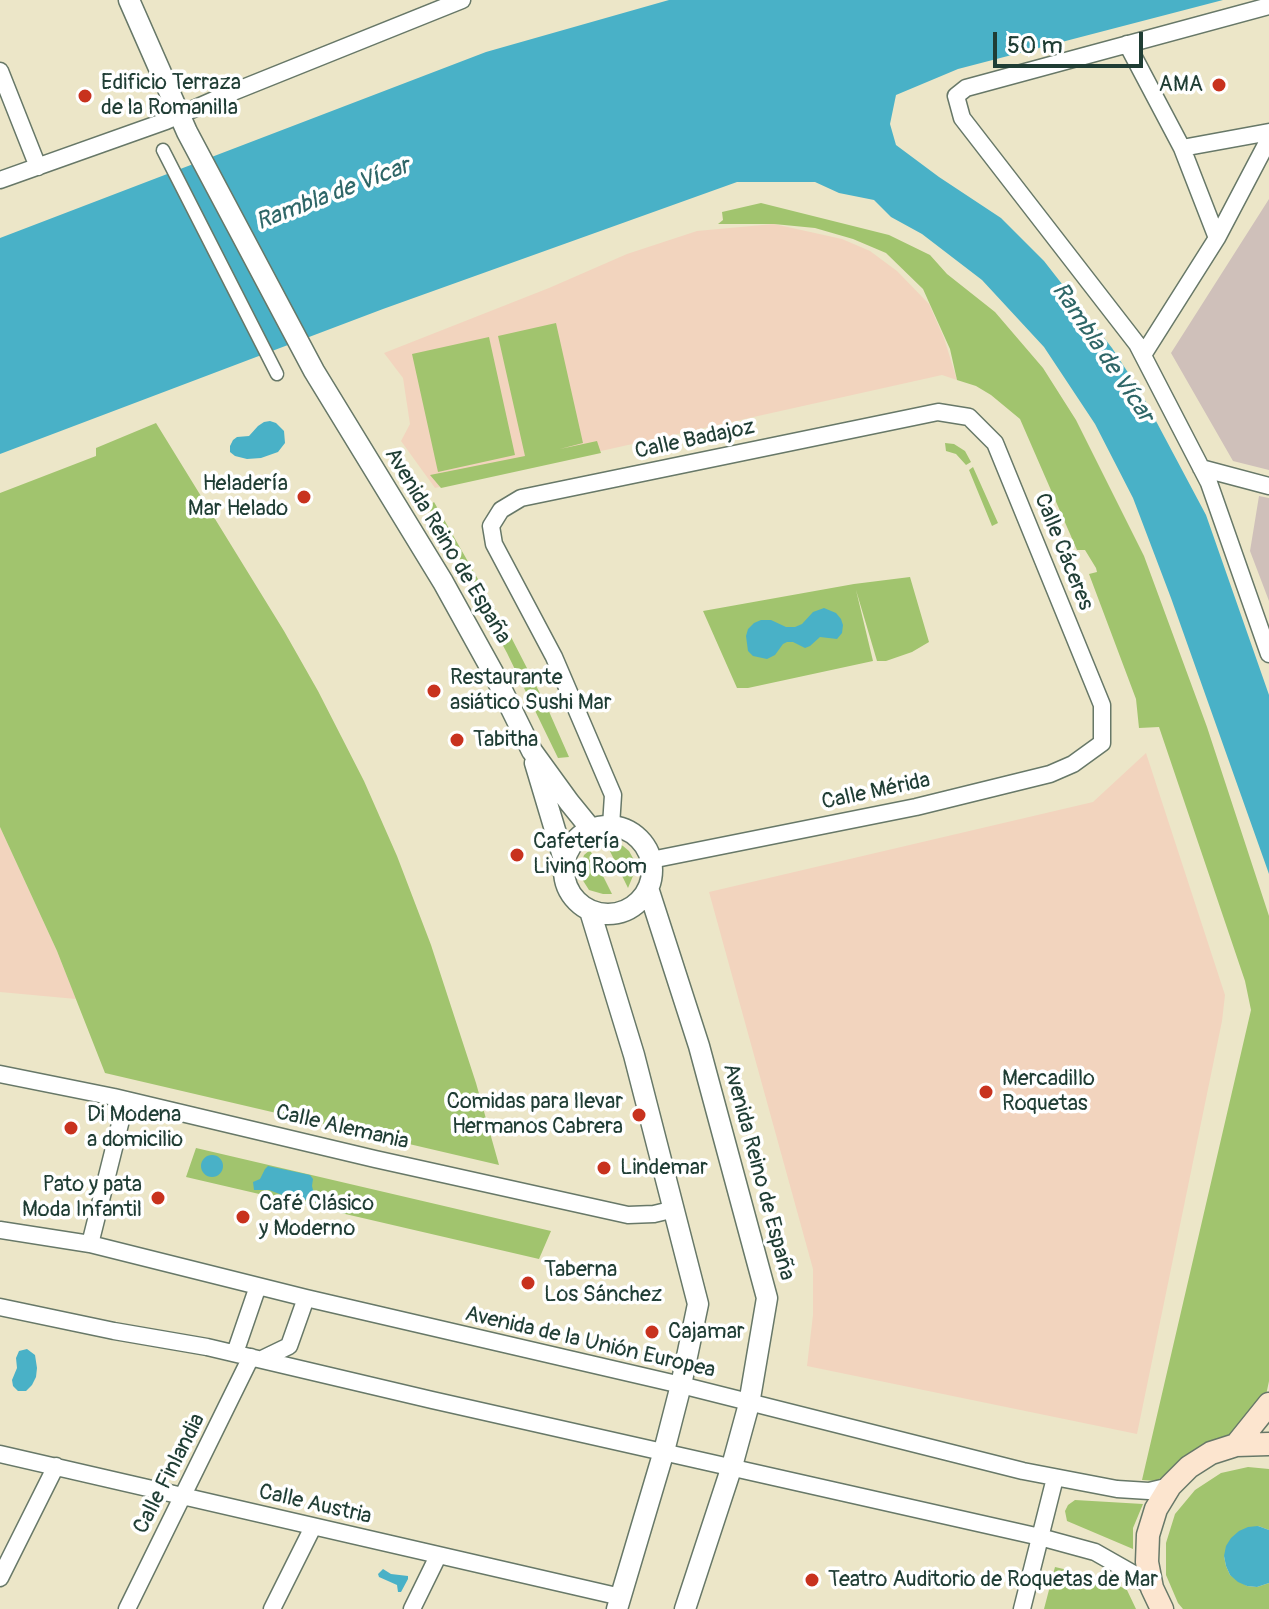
<!DOCTYPE html>
<meta charset="utf-8">
<style>
body{margin:0}
#map{position:relative;width:1269px;height:1609px;overflow:hidden;background:#ece6c8;font-family:Pangolin,sans-serif}
canvas{display:block}
.scale{position:absolute;left:993px;top:32px;width:150px;height:36px;box-sizing:border-box;border:4px solid #1f3d34;border-top:0;padding-left:10px;font-size:24px;line-height:28px;white-space:nowrap;color:#1f3d34;-webkit-text-stroke:6px #fff;paint-order:stroke}
</style>
<div id="map">
<canvas width="1269" height="1609"></canvas>
<div class="scale">50 m</div>
</div>
<script>
const ctx = document.querySelector('canvas').getContext('2d');
ctx.lineJoin = 'round';
function fillPath(path, color) { ctx.fillStyle = color; ctx.fill(path, 'evenodd'); }
const shape = rows => new Path2D(rows.map(r => 'M' + r).join(''));
function stroke(path, color, width, dash) { ctx.strokeStyle = color; ctx.lineWidth = width; ctx.lineCap = dash ? 'butt' : 'round'; ctx.setLineDash(dash || []); ctx.stroke(path); }
function label(font, color, halo, rows, align = 'center') {
  ctx.font = font + ' Pangolin,sans-serif'; ctx.lineWidth = 7; ctx.setLineDash([]); ctx.textBaseline = 'middle'; ctx.strokeStyle = halo; ctx.fillStyle = color; for (const [text, x, y, turn = 0] of rows) {
    ctx.save(); ctx.translate(x, y); ctx.rotate((+turn || 0) * Math.PI / 180); ctx.textAlign = isNaN(turn) ? turn : align; if (halo) ctx.strokeText(text, 0, 0); ctx.fillText(text, 0, 0); ctx.restore();
  }
}
fillPath(shape([
 [774,224,842,239,870,251,897,271,929,304,944,338,957,380,942,375,435,488,401,441,410,424,403,378,384,353,549,288,627,254,697,231],
 [1146,753,1225,995,1222,1021,1137,1434,807,1366,813,1315,813,1269,709,892,1093,802],
 [0,827,57,951,76,999,0,992]
]), '#f2d4be');
fillPath(shape([
 [1269,199,1269,470,1233,461,1171,353],
 [1259,496,1269,498,1269,601,1250,551]
]), '#cfc0ba');
fillPath(shape([
 [761,203,889,235,930,255,947,274,995,312,1043,368,1076,420,1144,556,1207,727,1269,916,1269,1381,1265,1400,1237,1433,1205,1448,1156,1481,1142,1480,1251,1010,1245,981,1159,727,1139,728,1136,699,1089,574,1097,572,1096,568,1085,550,1077,550,1020,419,991,395,976,386,957,380,950,349,923,289,886,253,853,239,815,228,774,224,718,224,723,220,722,212],
 [556,323,583,443,560,449,597,441,601,453,441,488,430,475,525,456,498,336],
 [489,337,515,455,438,472,412,354],
 [156,423,284,631,318,691,364,781,397,856,431,945,476,1083,499,1165,105,1073,57,951,0,827,0,493,96,456,96,448],
 [945,443,954,444,965,451,971,462,966,465,956,454,946,451],
 [973,467,998,523,992,526,969,470],
 [434,502,511,637,547,707,569,757,558,758,507,653,428,507],
 [910,577,929,642,912,652,886,661,877,661,856,590,873,661,748,688,737,688,703,611,854,584],
 [605,841,616,842,623,846,629,851,634,860,635,871,628,888],
 [590,850,612,894,603,894,589,890,582,879,581,866,584,855],
 [196,1148,551,1231,539,1259,186,1177],
 [1248,1467,1269,1469,1269,1530,1258,1526,1224,1556,1226,1566,1230,1575,1247,1586,1257,1587,1269,1583,1269,1609,1183,1609,1178,1603,1166,1575,1166,1543,1175,1514,1195,1490,1221,1473],
 [1075,1500,1143,1504,1133,1528,1133,1549,1067,1521,1065,1511,1068,1505],
 [1055,1567,1106,1579,1127,1590,1136,1609,1044,1609]
]), '#a1c46e');
fillPath(shape([
 [669,0,1223,0,958,69,896,95,890,124,896,145,939,177,1001,218,1044,261,1112,348,1140,391,1206,515,1269,695,1269,874,1171,598,1133,498,1095,424,1044,347,982,280,922,234,891,217,874,200,839,193,815,182,737,182,383,309,0,454,0,238,486,52],
 [270,421,276,423,284,431,285,443,278,452,261,458,247,459,235,456,230,452,230,446,233,440,237,437,249,436,258,426,264,422],
 [824,608,836,613,841,619,843,625,842,633,837,639,820,637,810,646,805,648,793,642,787,642,783,644,775,655,767,659,753,656,748,651,746,636,748,629,754,623,761,620,771,620,786,627,795,627,802,624,813,612],
 '201 1166a11 11 0 1 1 22 0a11 11 0 1 1-22 0Z',
 [268,1166,310,1175,313,1179,312,1186,313,1190,319,1195,327,1198,324,1204,308,1200,293,1199,269,1190,254,1190,253,1182,260,1179,265,1169],
 [27,1349,35,1355,37,1368,36,1377,32,1385,26,1391,18,1391,13,1386,12,1380,17,1368,16,1358,19,1351],
 [1258,1526,1269,1530,1269,1583,1257,1587,1247,1586,1238,1582,1230,1575,1226,1566,1224,1556,1226,1546,1231,1538,1239,1531,1248,1527],
 [383,1569,391,1574,408,1576,408,1579,401,1592,398,1592,397,1585,379,1577,378,1574]
]), '#49b1c7');
const pedestrian = shape([
 [163,150,277,374]
]);
const minor = shape([
 [1269,6,966,88,956,96,962,118,1137,344,1209,483,1269,654],
 [1127,44,1182,148,1269,132],
 [0,71,38,167],
 [1182,148,1217,238],
 [0,180,166,121,223,96,462,0],
 [1143,355,1217,238,1269,139],
 [1201,468,1269,486],
 [611,826,613,795,554,657,494,544,491,526,501,510,521,498,938,412,969,417,995,443,1102,705,1102,743,1073,764,1050,774,916,807,651,860],
 [0,1074,114,1097,375,1159,628,1215,654,1214,675,1209],
 [0,1230,90,1244,306,1298,681,1385,1023,1471,1117,1489,1149,1491,1170,1486],
 [90,1244,126,1100],
 [0,1307,114,1331,207,1347,432,1400,1040,1537,1095,1552,1132,1573,1152,1588],
 [235,1353,258,1286],
 [262,1359,289,1346,306,1298],
 [0,1454,621,1597],
 [0,1578,56,1466],
 [127,1609,251,1357],
 [272,1609,313,1527],
 [412,1609,438,1556],
 [1022,1609,1055,1478]
]);
const tertiary = shape([
 [129,0,187,132,314,371,443,582,495,676,532,751,569,802,591,829],
 [535,763,564,860],
 '564 870a44 44 0 1 1 88 0a44 44 0 1 1-88 0Z',
 [648,888,699,1046,767,1298,749,1404,732,1466,685,1609],
 [590,911,634,1055,698,1304,681,1385,664,1451,617,1609]
]);
const secondary = shape([
 [1236,1445,1269,1404],
 [1162,1609,1152,1588,1147,1562,1148,1535,1156,1509,1170,1486,1189,1467,1211,1453,1236,1445,1269,1444]
]);
stroke(pedestrian, '#677868', 15);
stroke(minor, '#677868', 19);
stroke(tertiary, '#677868', 23);
stroke(secondary, '#677868', 25);
stroke(pedestrian, '#fff', 12);
stroke(minor, '#fff', 16);
stroke(tertiary, '#fff', 20);
stroke(secondary, '#fce5cf', 22);
for (const [x, y, r, color] of [
 [1219,85,8,"#c8321e"],
 [85,96,8,"#c8321e"],
 [304,497,8,"#c8321e"],
 [434,691,8,"#c8321e"],
 [457,740,8,"#c8321e"],
 [517,855,8,"#c8321e"],
 [986,1092,8,"#c8321e"],
 [639,1115,8,"#c8321e"],
 [71,1128,8,"#c8321e"],
 [604,1168,8,"#c8321e"],
 [158,1198,8,"#c8321e"],
 [243,1217,8,"#c8321e"],
 [528,1283,8,"#c8321e"],
 [652,1332,8,"#c8321e"],
 [812,1580,8,"#c8321e"]
]) { const dot = new Path2D(); dot.arc(x, y, r, 0, 2 * Math.PI); ctx.fillStyle = color; ctx.fill(dot); stroke(dot, '#fff', 3); }
label('22px', '#1f3d34', '#fff', [
 ["Edificio Terraza",101,83],
 ["de la Romanilla",101,108],
 ["AMA",1203,85,"right"],
 ["Heladería",288,484,"right"],
 ["Mar Helado",288,509,"right"],
 ["Restaurante",450,678],
 ["asiático Sushi Mar",450,703],
 ["Tabitha",473,740],
 ["Cafetería",533,842],
 ["Living Room",533,867],
 ["Mercadillo",1002,1079],
 ["Roquetas",1002,1104],
 ["Comidas para llevar",623,1102,"right"],
 ["Hermanos Cabrera",623,1127,"right"],
 ["Di Modena",87,1115],
 ["a domicilio",87,1140],
 ["Lindemar",620,1168],
 ["Pato y pata",142,1185,"right"],
 ["Moda Infantil",142,1210,"right"],
 ["Café Clásico",259,1204],
 ["y Moderno",259,1229],
 ["Taberna",544,1270],
 ["Los Sánchez",544,1295],
 ["Cajamar",668,1332],
 ["Teatro Auditorio de Roquetas de Mar",828,1580]
], 'left');
label('22px', '#1f3d34', '#fff', [
 ["Calle Badajoz",695,440,-12],
 ["Avenida Reino de España",447,546,59],
 ["Calle Cáceres",1063,552,68],
 ["Calle Mérida",876,792,-12],
 ["Calle Alemania",342,1128,13],
 ["Avenida Reino de España",758,1172,75],
 ["Avenida de la Unión Europea",590,1343,13],
 ["Calle Finlandia",170,1474,-63],
 ["Calle Austria",315,1505,13]
]);
label('italic 24px', '#2e6667', '#fff', [
 ["Rambla de Vícar",333,195,-21],
 ["Rambla de Vícar",1102,353,56]
]);
</script>
